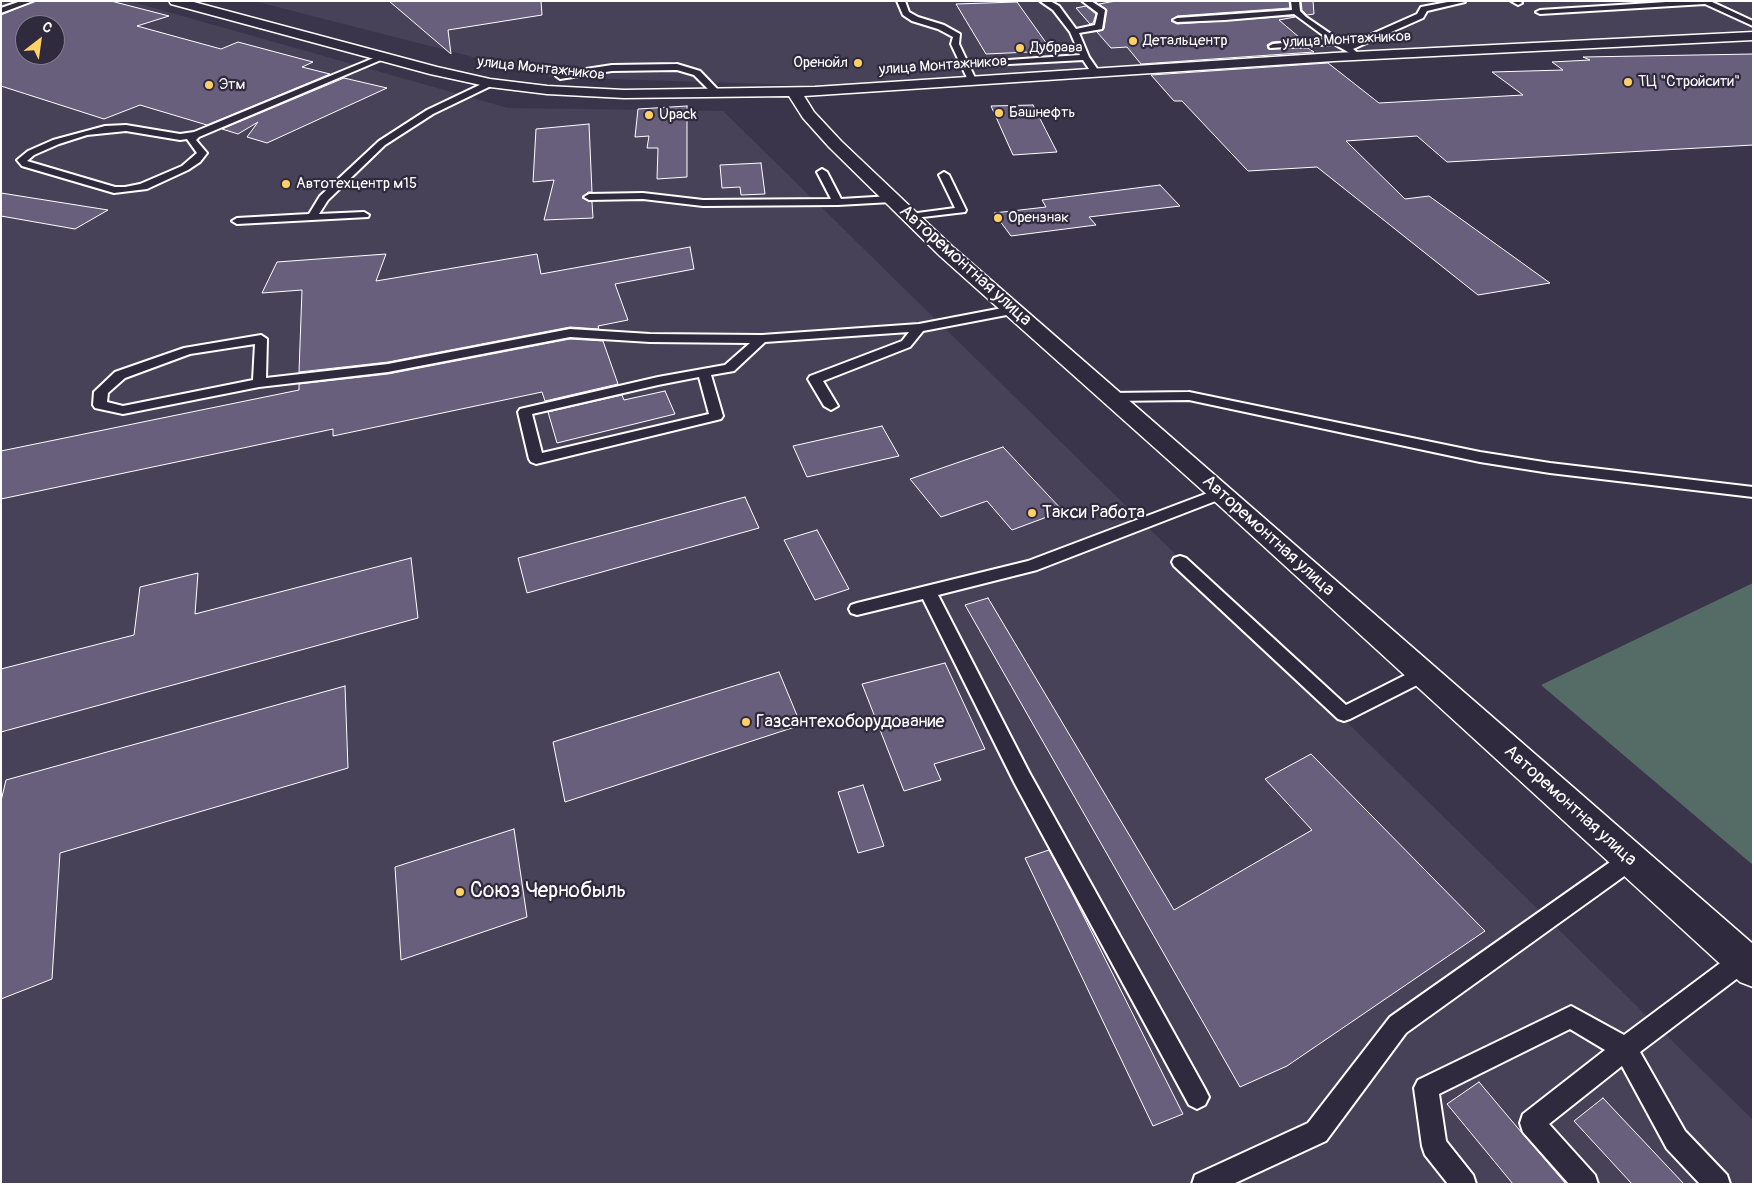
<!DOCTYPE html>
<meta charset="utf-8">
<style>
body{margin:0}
#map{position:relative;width:1754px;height:1185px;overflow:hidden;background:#3a354a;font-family:Pangolin,sans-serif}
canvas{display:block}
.frame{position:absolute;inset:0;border:2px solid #fff;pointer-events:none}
.north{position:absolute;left:15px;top:15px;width:50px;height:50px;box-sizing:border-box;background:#2f2a3d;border:1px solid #827f8b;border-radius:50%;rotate:30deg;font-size:14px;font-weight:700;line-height:20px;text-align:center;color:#fff}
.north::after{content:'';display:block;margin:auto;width:18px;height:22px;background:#ffd166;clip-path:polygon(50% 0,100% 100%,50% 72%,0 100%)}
</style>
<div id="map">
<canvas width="1754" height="1185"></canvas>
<div class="frame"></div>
<div class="north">С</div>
</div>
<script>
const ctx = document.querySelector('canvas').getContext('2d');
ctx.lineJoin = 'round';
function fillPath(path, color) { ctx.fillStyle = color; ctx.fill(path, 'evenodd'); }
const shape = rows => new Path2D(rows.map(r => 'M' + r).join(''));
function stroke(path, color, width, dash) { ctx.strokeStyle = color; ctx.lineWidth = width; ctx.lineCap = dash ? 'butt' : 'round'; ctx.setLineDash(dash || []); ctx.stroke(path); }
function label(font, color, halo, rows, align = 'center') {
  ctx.font = font + ' Pangolin,sans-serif'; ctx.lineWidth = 4.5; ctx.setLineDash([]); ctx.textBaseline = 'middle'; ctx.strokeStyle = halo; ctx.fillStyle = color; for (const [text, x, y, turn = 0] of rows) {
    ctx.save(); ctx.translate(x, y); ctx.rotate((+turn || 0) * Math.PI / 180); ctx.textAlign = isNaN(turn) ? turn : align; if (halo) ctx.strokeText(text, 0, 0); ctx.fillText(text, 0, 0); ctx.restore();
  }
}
fillPath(shape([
 [1,1,129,1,508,108,723,111,1753,1120,1753,1184,1,1184],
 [25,25,55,25,55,55,25,55],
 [254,1,1753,1,1753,30,824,86,551,77]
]), '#484259');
fillPath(shape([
 [1753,583,1753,865,1541,685]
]), '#546b66');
const building = shape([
 [35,1,111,1,169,16,137,26,221,49,238,42,313,62,302,67,330,74,207,125,140,105,104,119,1,86,1,15,35,1],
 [25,25,55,25,55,55,25,55,25,25],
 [389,1,541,1,542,15,448,30,451,54,389,1],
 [1116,1,1289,1,1290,8,1177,16,1171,21,1177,24,1293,16,1295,17,1279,20,1300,38,1296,38,1298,40,1272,42,1267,45,1268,49,1308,48,1314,52,1141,64,1127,47,1111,48,1097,32,1104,29,1107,10,1099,4,1116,1],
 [1301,1,1313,1,1314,14,1307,15,1302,10,1301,1],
 [1017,2,1052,51,986,54,956,4,1017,2],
 [1086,6,1096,14,1093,23,1090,24,1076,8,1086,6],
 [1753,54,1753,145,1447,162,1417,136,1346,141,1405,199,1429,196,1550,283,1478,295,1317,167,1248,171,1182,101,1174,101,1151,75,1328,63,1379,103,1523,95,1492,72,1563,70,1552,62,1590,60,1583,57,1753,54],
 [344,78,387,88,267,143,247,137,258,122,238,134,222,129,344,78],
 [1033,105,1057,152,1013,155,991,106,1033,105],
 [687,106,687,177,657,179,658,148,647,148,649,136,635,137,638,109,687,106],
 [589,124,592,192,588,192,582,198,592,202,593,218,544,220,554,180,533,182,536,129,589,124],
 [761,163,765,194,741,195,740,187,722,188,720,165,761,163],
 [1160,185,1180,206,1089,217,1096,225,1011,236,994,213,1046,207,1042,200,1160,185],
 [1,193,108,210,75,229,1,216,1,193],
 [690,247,694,269,615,284,628,320,598,326,599,329,570,327,388,362,299,372,302,290,262,293,277,262,386,254,376,281,537,254,541,274,690,247],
 [570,339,603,341,618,384,545,401,542,392,333,436,333,429,1,499,1,451,299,390,299,384,388,374,570,339],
 [665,391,675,414,557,443,548,412,622,395,624,400,665,391],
 [882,426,899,456,807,477,793,446,882,426],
 [1003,447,1063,511,1012,530,987,501,941,517,910,479,1003,447],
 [745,497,759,528,527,593,518,558,745,497],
 [817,530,849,589,815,600,784,540,817,530],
 [411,558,418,618,1,732,1,669,134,635,140,587,198,573,195,614,411,558],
 [988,598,1174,910,1312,830,1265,779,1311,754,1485,931,1287,1066,1240,1087,965,605,988,598],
 [945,663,985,749,934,764,941,780,904,791,862,684,945,663],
 [779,672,801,725,565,802,553,742,779,672],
 [345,686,348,768,60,853,52,979,1,999,1,801,6,780,345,686],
 [863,785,884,846,858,853,838,792,863,785],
 [514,829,527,917,401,960,395,867,514,829],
 [1049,850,1070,889,1183,1114,1153,1126,1025,858,1049,850],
 [1479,1082,1522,1133,1566,1184,1513,1184,1447,1104,1479,1082],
 [1603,1098,1684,1184,1632,1184,1574,1121,1603,1098]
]);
fillPath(building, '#685f7d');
stroke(building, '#fff', 1);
const lane = shape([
 [21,1,33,1,1,13,1,8,21,1],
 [897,1,905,1,909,12,918,17,944,25,960,34,959,44,976,80,975,82,968,80,951,44,953,37,938,29,912,21,903,15,897,1],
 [1040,1,1050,1,1059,6,1076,29,1095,25,1098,13,1082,1,1091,1,1105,10,1102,29,1079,33,1089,57,1100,73,1099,75,1093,75,1083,60,991,65,991,61,994,61,1080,55,1070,32,1053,10,1040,1],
 [1291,1,1299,1,1300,11,1306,17,1347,45,1417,14,1421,7,1453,1,1465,2,1427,11,1423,18,1353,49,1359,54,1355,56,1334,44,1270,48,1269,46,1273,44,1328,39,1294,14,1225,20,1177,22,1173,20,1177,18,1292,10,1291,1],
 [1511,1,1520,1,1522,3,1518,5,1511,1],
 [1682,1,1710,1,1753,21,1753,26,1705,4,1540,14,1536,12,1540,10,1682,1],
 [381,55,388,57,199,137,196,140,207,153,200,162,188,170,147,189,114,193,22,166,17,160,28,151,53,140,105,126,126,125,180,134,194,132,381,55],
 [126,131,180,140,187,139,197,153,182,166,140,184,125,187,115,187,27,161,34,155,59,144,87,135,126,131],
 [677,64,700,71,722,94,715,96,694,75,677,70,612,71,560,79,556,76,560,73,612,65,677,64],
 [490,80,493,81,493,85,433,114,385,145,328,200,319,214,364,212,369,215,368,217,237,224,232,221,237,218,309,214,320,196,379,141,427,110,490,80],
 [822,169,827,172,841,199,891,196,896,199,891,202,838,205,703,206,643,199,589,200,584,197,589,194,643,193,703,200,831,199,817,172,822,169],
 [944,172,949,175,966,210,965,212,906,219,905,217,910,214,955,208,939,175,944,172],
 [1013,306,1019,310,1017,313,923,331,910,347,823,381,838,406,831,410,824,406,808,379,810,376,902,341,909,332,765,342,734,371,711,375,723,416,721,419,536,464,531,462,529,459,518,412,520,409,658,377,725,365,750,343,650,342,570,337,388,372,259,387,123,414,95,408,93,405,94,392,115,372,184,348,261,335,267,339,266,378,388,364,570,329,650,334,762,335,919,324,1013,306],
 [255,344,253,380,123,406,107,402,108,393,125,378,190,354,255,344],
 [699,377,709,414,542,453,532,414,658,385,699,377],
 [1189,392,1480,452,1550,463,1753,487,1753,497,1550,473,1480,462,1189,400,1112,401,1105,397,1112,393,1189,392],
 [1221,488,1226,489,1228,493,1226,497,1037,570,938,595,1029,772,1205,1089,1209,1097,1205,1105,1197,1109,1189,1105,1015,784,923,599,857,615,851,613,849,609,851,605,857,603,1028,561,1221,488],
 [1180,556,1186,558,1346,705,1417,669,1423,667,1429,669,1432,674,1429,679,1350,719,1344,721,1338,719,1174,566,1172,562,1174,558,1180,556],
 [1630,851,1637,853,1640,860,1637,867,1406,1033,1326,1141,1233,1184,1192,1184,1195,1175,1308,1123,1390,1017,1623,853,1630,851],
 [1743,949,1751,952,1753,957,1751,968,1640,1052,1685,1131,1727,1175,1730,1184,1700,1184,1667,1149,1622,1066,1549,1124,1595,1175,1598,1184,1569,1184,1523,1132,1520,1123,1523,1114,1605,1050,1570,1029,1439,1094,1446,1141,1473,1175,1476,1184,1448,1184,1425,1155,1422,1146,1414,1088,1418,1080,1571,1006,1624,1035,1735,952,1743,949]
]);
const secondary = shape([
 [169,1,190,1,437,67,490,79,547,86,624,90,815,87,1334,53,1753,32,1753,40,1334,61,804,96,814,112,841,141,954,248,1753,944,1753,987,1740,982,1212,499,940,256,829,147,803,118,789,96,624,98,547,94,490,87,430,74,171,4,169,1]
]);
stroke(lane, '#fff', 4);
stroke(secondary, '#fff', 3);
fillPath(lane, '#2f2a3d');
fillPath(secondary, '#2f2a3d');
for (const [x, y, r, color] of [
 [1133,41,5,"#ffd166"],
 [1020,48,5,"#ffd166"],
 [858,63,5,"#ffd166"],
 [1628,82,5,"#ffd166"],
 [209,85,5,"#ffd166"],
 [999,113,5,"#ffd166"],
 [649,115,5,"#ffd166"],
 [286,184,5,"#ffd166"],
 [998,218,5,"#ffd166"],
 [1032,513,5,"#ffd166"],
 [746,722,5,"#ffd166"],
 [460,892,5,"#ffd166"]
]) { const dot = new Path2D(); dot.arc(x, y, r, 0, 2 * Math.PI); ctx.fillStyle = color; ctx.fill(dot); stroke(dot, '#2f2a3d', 2); }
label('15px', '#fff', '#2f2a3d', [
 ["улица Монтажников",1347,40,-3],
 ["улица Монтажников",943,66,-4],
 ["улица Монтажников",541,69,6]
]);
label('15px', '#fff', '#2f2a3d', [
 ["Детальцентр",1143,41],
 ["Дубрава",1030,48],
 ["Оренойл",848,63,"right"],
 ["ТЦ \"Стройсити\"",1638,82],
 ["Этм",219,85],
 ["Башнефть",1009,113],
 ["Upack",659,115],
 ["Автотехцентр м15",296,184],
 ["Орензнак",1008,218]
], 'left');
label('18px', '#fff', '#2f2a3d', [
 ["Авторемонтная улица",965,266,42],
 ["Авторемонтная улица",1268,536,42],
 ["Авторемонтная улица",1570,806,42]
]);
label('18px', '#fff', '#2f2a3d', [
 ["Такси Работа",1042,513],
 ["Газсантехоборудование",756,722]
], 'left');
label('21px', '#fff', '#2f2a3d', [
 ["Союз Чернобыль",470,892]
], 'left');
</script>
